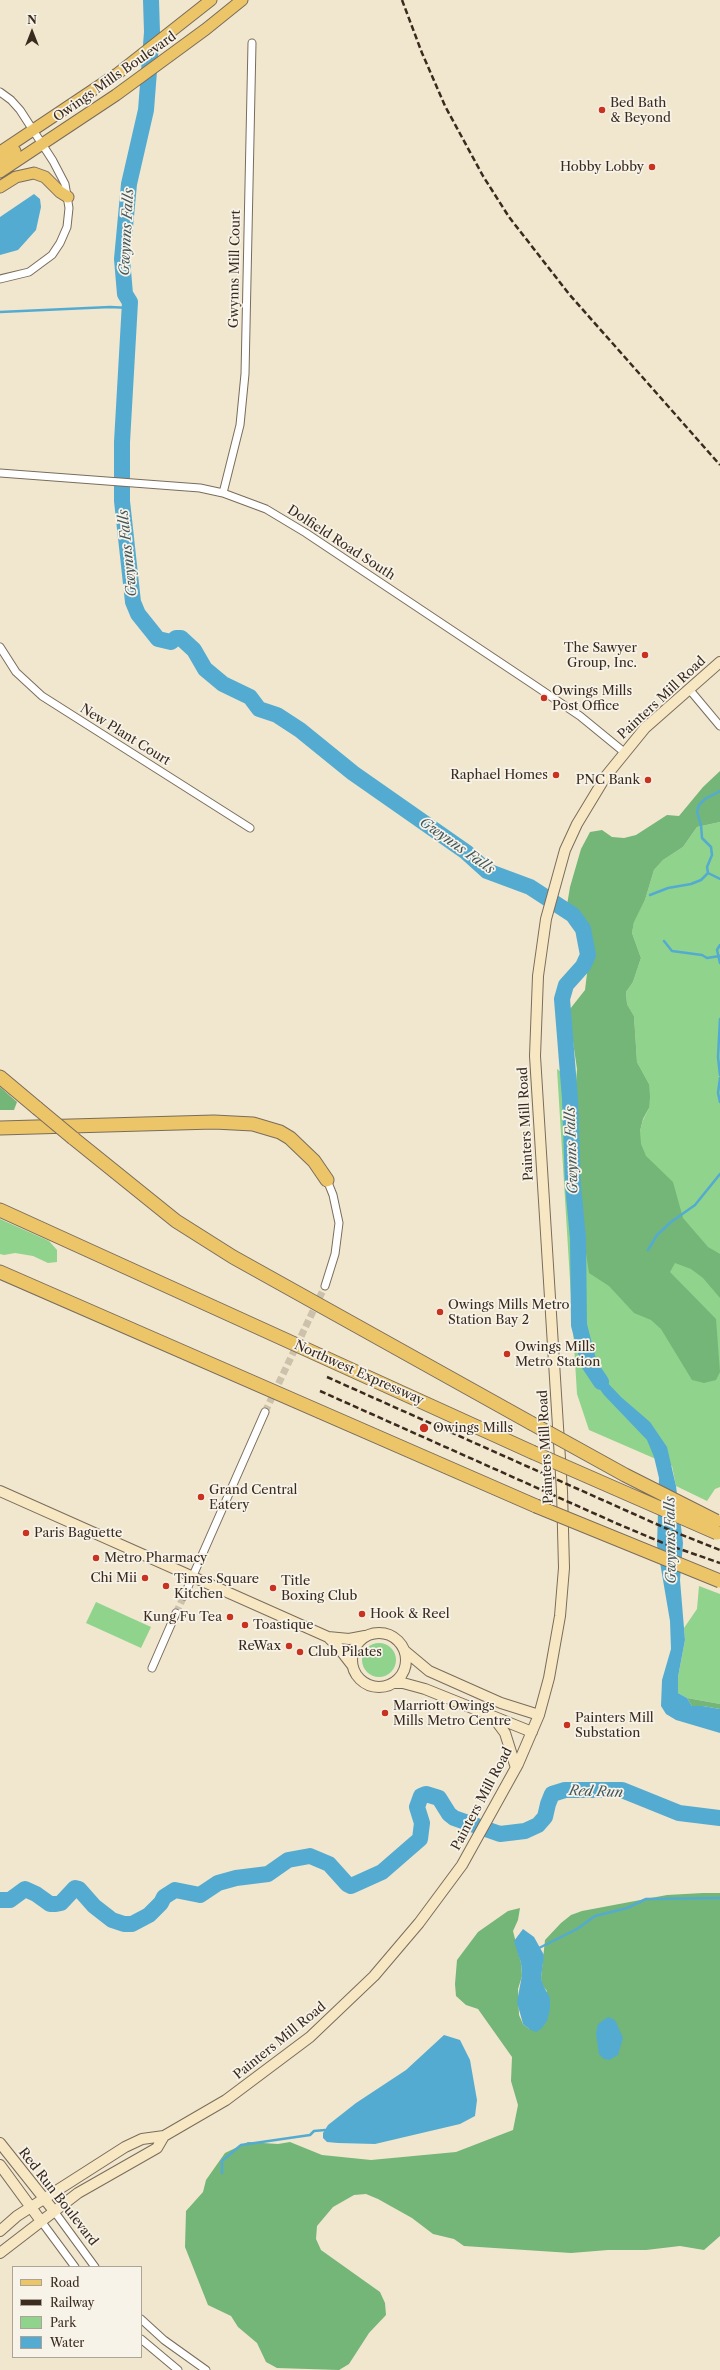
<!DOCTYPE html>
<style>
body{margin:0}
#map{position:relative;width:720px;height:2370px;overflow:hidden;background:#f0e7ce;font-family:"Libre Caslon Text",serif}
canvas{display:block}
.legend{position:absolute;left:12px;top:2266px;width:130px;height:92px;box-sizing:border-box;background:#f7f3e8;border:1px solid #aca397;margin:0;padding:5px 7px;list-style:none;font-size:12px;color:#3b2a1e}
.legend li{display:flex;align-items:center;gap:8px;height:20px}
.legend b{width:20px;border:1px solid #aca397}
.north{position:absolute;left:12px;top:12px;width:40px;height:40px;-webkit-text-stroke:3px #f7f3e8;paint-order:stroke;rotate:0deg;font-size:11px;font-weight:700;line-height:16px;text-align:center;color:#3b2a1e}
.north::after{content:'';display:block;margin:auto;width:14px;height:18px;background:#3b2a1e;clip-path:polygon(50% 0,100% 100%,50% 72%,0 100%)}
</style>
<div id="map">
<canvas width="720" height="2370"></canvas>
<ul class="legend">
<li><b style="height:5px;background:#ecc569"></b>Road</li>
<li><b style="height:5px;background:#3b2a1e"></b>Railway</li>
<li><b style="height:11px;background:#90d38c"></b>Park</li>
<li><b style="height:11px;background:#54abd1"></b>Water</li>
</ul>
<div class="north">N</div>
</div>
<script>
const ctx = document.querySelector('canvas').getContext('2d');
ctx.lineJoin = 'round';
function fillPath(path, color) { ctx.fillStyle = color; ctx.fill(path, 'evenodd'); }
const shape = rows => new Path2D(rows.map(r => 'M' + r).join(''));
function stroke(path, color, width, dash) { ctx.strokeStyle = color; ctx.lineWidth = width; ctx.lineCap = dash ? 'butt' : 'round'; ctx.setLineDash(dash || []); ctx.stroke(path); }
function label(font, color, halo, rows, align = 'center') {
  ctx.font = font + ' "Libre Caslon Text",serif'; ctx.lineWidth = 3.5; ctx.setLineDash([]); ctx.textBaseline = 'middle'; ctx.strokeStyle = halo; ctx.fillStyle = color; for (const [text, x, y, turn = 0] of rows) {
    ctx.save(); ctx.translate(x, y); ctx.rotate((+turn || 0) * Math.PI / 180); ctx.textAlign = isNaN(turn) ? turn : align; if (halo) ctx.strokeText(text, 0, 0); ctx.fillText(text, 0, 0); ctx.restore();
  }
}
fillPath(shape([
 [720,822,720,1487,715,1489,707,1501,676,1486,672,1466,589,1430,577,1394,557,1069,640,1131,643,1120,649,1108,649,1084,637,1062,634,1016,627,1004,626,992,633,982,641,958,632,933,634,921,645,900,654,870,663,860,683,847,697,827],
 [0,1219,49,1241,57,1250,57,1262,48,1263,33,1256,15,1253,4,1255,0,1254],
 [699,1586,720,1594,720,1704,687,1698,678,1693,678,1677,685,1640,684,1628,697,1609],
 [96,1602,151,1627,141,1648,86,1623],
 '362 1660a17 17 0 1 1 34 0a17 17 0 1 1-34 0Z'
]), '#90d38c');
fillPath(shape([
 [720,771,720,822,697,827,683,847,663,860,654,870,645,900,634,922,632,933,641,958,633,982,626,992,627,1004,634,1016,637,1062,649,1084,650,1097,649,1108,643,1119,640,1131,641,1144,646,1156,673,1182,683,1218,708,1247,720,1254,720,1298,703,1278,691,1269,675,1263,670,1272,716,1319,720,1372,716,1380,704,1383,692,1380,661,1329,651,1320,634,1313,609,1286,589,1273,578,1200,579,1178,571,1149,577,1069,570,1021,570,1009,585,990,591,941,589,929,567,905,570,887,581,849,590,832,602,830,612,837,624,838,636,835,667,815,679,816,703,787],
 [0,1087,17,1102,14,1110,0,1110],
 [687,1698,720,1704,720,1709,703,1706,697,1708,692,1706],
 [703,1893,720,1893,720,2236,704,2250,680,2246,646,2250,608,2250,571,2253,464,2246,454,2239,433,2234,412,2218,378,2199,366,2194,354,2195,333,2207,317,2226,316,2239,321,2250,380,2292,385,2303,386,2315,369,2333,349,2364,339,2370,277,2368,266,2362,257,2343,238,2327,231,2316,208,2305,185,2247,186,2211,203,2192,206,2180,225,2153,248,2142,278,2144,290,2142,322,2155,371,2160,456,2152,513,2130,518,2105,511,2081,512,2057,478,2009,466,2005,456,1996,455,1984,457,1960,478,1932,508,1911,520,1908,518,1920,513,1931,521,1963,522,1976,518,1989,519,2015,523,2024,529,2029,547,1991,542,1985,541,1978,545,1940,561,1923,571,1915,582,1911,667,1895]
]), '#74b578');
fillPath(shape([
 [34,194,40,199,41,207,36,230,18,250,0,255,0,217],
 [589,1364,596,1367,604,1379,621,1397,650,1422,667,1447,676,1486,683,1543,680,1580,685,1640,678,1677,678,1693,687,1698,692,1706,703,1706,720,1709,720,1733,676,1720,666,1714,661,1706,662,1680,671,1649,670,1621,657,1545,659,1478,654,1457,647,1440,604,1395,588,1373],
 [523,1929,534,1937,544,1955,541,1978,543,1985,550,1998,550,2009,547,2021,541,2029,536,2032,529,2029,523,2024,517,2002,522,1975,521,1963,514,1941],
 [608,2017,615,2020,623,2038,618,2055,609,2060,604,2059,599,2054,596,2034,598,2024],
 [444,2035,460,2040,470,2060,477,2100,475,2116,460,2124,375,2144,338,2143,327,2142,323,2138,323,2133,328,2125,356,2103,406,2070]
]), '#54abd1');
stroke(shape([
 [0,312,110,307,130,308],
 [720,791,705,799,699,805,697,812,701,825,702,838,711,847,712,855,707,867,708,873,720,879],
 [650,895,668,888,691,884,701,880,708,873],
 [664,941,672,951,702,955,707,958,720,956],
 [720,945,717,950,720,963],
 [720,1019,718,1057,720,1075],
 [720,1078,718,1093,720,1102],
 [648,1250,657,1235,671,1222,695,1205,720,1174],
 [539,1948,577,1929,595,1916,627,1908,646,1899,720,1898],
 [222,2173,222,2161,241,2145,310,2135,314,2131,325,2130]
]), '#54abd1', 2.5);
stroke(shape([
 [151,0,152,32,146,110,129,184,122,259,125,294,130,302,122,442,122,501,133,602,138,614,158,639,171,642,176,638,181,638,194,650,205,669,223,684,250,697,259,709,277,715,300,730,353,773,466,852,487,871,530,887,573,915,583,929,588,955,583,966,566,985,562,999,570,1099,573,1186,578,1238,579,1325,589,1364,601,1382],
 [0,1900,10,1900,25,1889,36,1894,50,1904,56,1904,61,1903,75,1888,79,1889,94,1906,112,1920,124,1924,132,1924,149,1915,161,1903,164,1897,175,1890,200,1895,218,1883,236,1878,268,1874,288,1860,310,1856,329,1864,347,1884,351,1886,382,1872,420,1839,422,1823,417,1807,421,1796,426,1794,439,1798,449,1814,454,1818,500,1834,525,1831,538,1825,545,1817,548,1804,552,1794,565,1790,622,1790,679,1813,720,1818]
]), '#54abd1', 16);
stroke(shape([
 [265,1412,325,1286],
 [176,1613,184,1596]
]), '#ccc1ab', 7, [7, 3.5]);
const street = shape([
 [0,92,11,100,20,110,53,161,65,184,69,208,67,227,60,243,52,255,29,272,0,279],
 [0,473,200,488,223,493,266,509,306,533,531,683,580,716,624,752],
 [223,493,240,425,245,374,252,43],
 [0,647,16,672,42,696,250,828],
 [689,689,720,726],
 [325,1286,335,1254,339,1223,333,1195,327,1180],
 [184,1596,265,1412],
 [152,1668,176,1613],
 [54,2211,95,2267],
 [41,2221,75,2267],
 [141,2319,164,2340,206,2370],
 [141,2339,178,2370]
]);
const secondary = shape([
 [0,1491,328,1637,349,1639,365,1636],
 '352 1660a27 27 0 1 1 54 0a27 27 0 1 1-54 0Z',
 [328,1637,338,1647,352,1665],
 [405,1651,429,1671,501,1703,539,1715],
 [393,1683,403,1683,425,1689,532,1732],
 [494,1718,505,1733,516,1768],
 [0,2143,54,2211],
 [0,2165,41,2221],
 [0,2231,17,2216,125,2147,142,2139,164,2136,226,2100,310,2037,374,1976,419,1923,462,1865,518,1764,539,1715,549,1678,560,1616,564,1568,562,1491,535,1056,538,976,546,919,565,850,577,824,606,776,645,728,720,662],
 [0,2253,78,2193,157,2148,164,2136]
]);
const primary = shape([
 [0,152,117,74,211,0],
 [0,161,15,151],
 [0,172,116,95,206,29,242,0],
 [0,187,16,177,34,173,45,177,60,192,68,197]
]);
const highway = shape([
 [0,1077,37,1108],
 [0,1128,214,1122,253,1124,280,1132,290,1138,314,1161,327,1180],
 [73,1138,176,1221,233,1257,531,1423],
 [0,1210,532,1452],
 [0,1272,536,1506]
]);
stroke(street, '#7a6c5c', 9);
stroke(secondary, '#7a6c5c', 12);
stroke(primary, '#7a6c5c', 13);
stroke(highway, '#7a6c5c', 15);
stroke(street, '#fff', 7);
stroke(secondary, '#f7e8c3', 10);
stroke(primary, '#ecc569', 11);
stroke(highway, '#ecc569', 13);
stroke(shape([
 [402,0,422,53,445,106,483,176,509,217,569,294,720,465],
 [327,1377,672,1531,720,1550],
 [320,1391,618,1524,668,1545,720,1563]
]), '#3b2a1e', 2.5, [6, 3]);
const highwayBridge = shape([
 [37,1108,73,1138],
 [531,1423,625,1475,716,1521],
 [532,1452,717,1533],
 [536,1506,720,1581]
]);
stroke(highwayBridge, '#7a6c5c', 15, []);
stroke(highwayBridge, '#ecc569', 13);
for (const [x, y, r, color] of [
 [602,110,4,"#c8321e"],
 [652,167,4,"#c8321e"],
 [645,655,4,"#c8321e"],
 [544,698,4,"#c8321e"],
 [556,775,4,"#c8321e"],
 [648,780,4,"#c8321e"],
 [440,1312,4,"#c8321e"],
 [507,1354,4,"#c8321e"],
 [424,1428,5,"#c8321e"],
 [201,1497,4,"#c8321e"],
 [26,1533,4,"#c8321e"],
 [96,1558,4,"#c8321e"],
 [145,1578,4,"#c8321e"],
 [166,1586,4,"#c8321e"],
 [273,1588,4,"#c8321e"],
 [362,1614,4,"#c8321e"],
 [230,1617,4,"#c8321e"],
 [245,1625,4,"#c8321e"],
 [289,1646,4,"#c8321e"],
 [300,1652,4,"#c8321e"],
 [385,1713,4,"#c8321e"],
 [567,1725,4,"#c8321e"]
]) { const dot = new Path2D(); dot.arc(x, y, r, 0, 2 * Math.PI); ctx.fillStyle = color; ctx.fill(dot); stroke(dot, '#f7f3e8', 1.5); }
label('13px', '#3b2a1e', '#f7f3e8', [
 ["Owings Mills Boulevard",115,77,-35],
 ["Gwynns Mill Court",235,269,-89],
 ["Dolfield Road South",341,543,33],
 ["Painters Mill Road",662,698,-43],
 ["New Plant Court",125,735,32],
 ["Painters Mill Road",526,1124,-93],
 ["Northwest Expressway",359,1373,24],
 ["Painters Mill Road",546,1447,-93],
 ["Painters Mill Road",482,1799,-62],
 ["Painters Mill Road",280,2041,-39],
 ["Red Run Boulevard",58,2197,52]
]);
label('13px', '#3b2a1e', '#f7f3e8', [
 ["Bed Bath",610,103],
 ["& Beyond",610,118],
 ["Hobby Lobby",644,167,"right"],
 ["The Sawyer",637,648,"right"],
 ["Group, Inc.",637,663,"right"],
 ["Owings Mills",552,691],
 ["Post Office",552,706],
 ["Raphael Homes",548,775,"right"],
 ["PNC Bank",640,780,"right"],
 ["Owings Mills Metro",448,1305],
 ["Station Bay 2",448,1320],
 ["Owings Mills",515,1347],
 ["Metro Station",515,1362],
 ["Owings Mills",433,1428],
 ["Grand Central",209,1490],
 ["Eatery",209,1505],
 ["Paris Baguette",34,1533],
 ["Metro Pharmacy",104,1558],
 ["Chi Mii",137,1578,"right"],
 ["Times Square",174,1579],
 ["Kitchen",174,1594],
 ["Title",281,1581],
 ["Boxing Club",281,1596],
 ["Hook & Reel",370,1614],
 ["Kung Fu Tea",222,1617,"right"],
 ["Toastique",253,1625],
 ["ReWax",281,1646,"right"],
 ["Club Pilates",308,1652],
 ["Marriott Owings",393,1706],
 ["Mills Metro Centre",393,1721],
 ["Painters Mill",575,1718],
 ["Substation",575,1733]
], 'left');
label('italic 14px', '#44575d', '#f7f3e8', [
 ["Gwynns Falls",127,232,-87],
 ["Gwynns Falls",128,553,-96],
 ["Gwynns Falls",457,846,35],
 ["Gwynns Falls",572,1150,-92],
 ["Gwynns Falls",671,1540,-91],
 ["Red Run",596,1792,2]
]);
</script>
